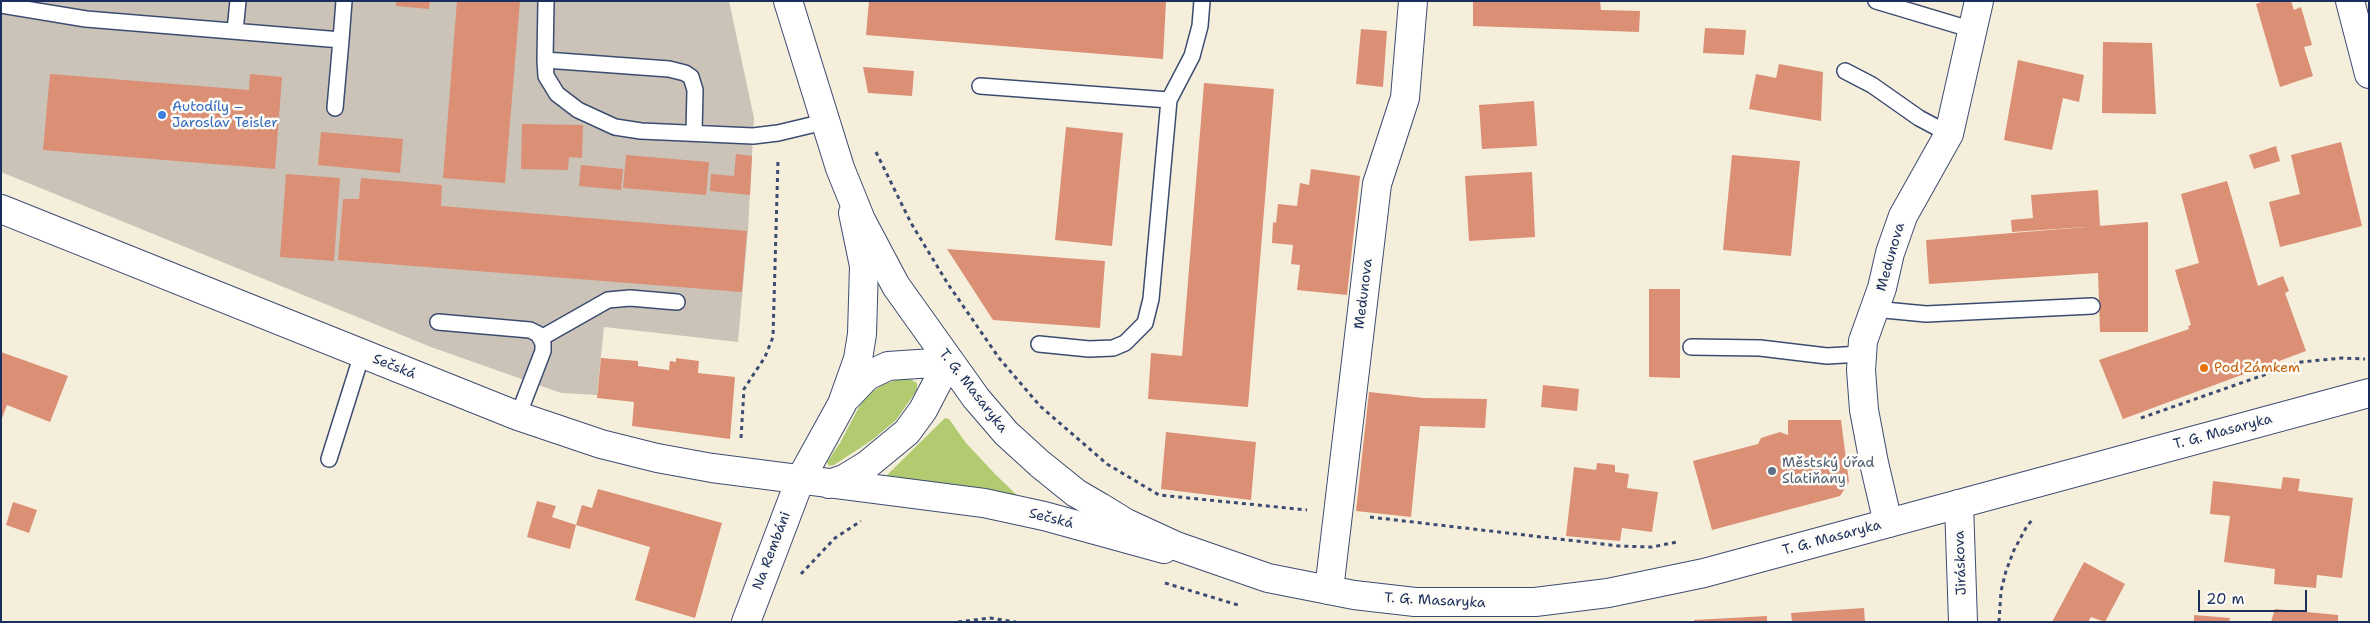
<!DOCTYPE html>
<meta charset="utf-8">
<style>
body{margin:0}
#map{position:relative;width:2370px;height:623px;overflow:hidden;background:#f5eedb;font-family:"Shantell Sans",sans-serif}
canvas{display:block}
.frame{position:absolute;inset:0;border:2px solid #1b2f5e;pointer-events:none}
.scale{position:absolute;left:2198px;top:590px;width:109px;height:22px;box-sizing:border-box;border:2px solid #1b2f5e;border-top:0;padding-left:6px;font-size:15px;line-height:18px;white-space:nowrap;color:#1b2f5e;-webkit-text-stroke:4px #fdfcf7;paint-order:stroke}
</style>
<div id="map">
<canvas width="2370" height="623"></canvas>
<div class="frame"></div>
<div class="scale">20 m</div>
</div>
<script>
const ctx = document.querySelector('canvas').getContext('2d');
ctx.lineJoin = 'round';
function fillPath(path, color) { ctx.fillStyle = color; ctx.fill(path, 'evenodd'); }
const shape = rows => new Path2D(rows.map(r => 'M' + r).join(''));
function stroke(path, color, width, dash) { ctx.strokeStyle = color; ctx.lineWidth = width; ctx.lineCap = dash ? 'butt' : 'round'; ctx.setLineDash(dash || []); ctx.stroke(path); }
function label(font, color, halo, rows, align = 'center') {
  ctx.font = font + ' "Shantell Sans",sans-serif'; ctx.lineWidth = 5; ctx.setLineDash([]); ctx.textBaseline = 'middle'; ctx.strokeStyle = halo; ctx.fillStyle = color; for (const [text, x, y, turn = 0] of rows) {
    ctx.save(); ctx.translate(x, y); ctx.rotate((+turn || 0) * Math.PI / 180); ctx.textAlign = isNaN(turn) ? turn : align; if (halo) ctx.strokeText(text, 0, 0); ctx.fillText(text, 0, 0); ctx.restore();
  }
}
fillPath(shape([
 [1,1,729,1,754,118,748,230,738,342,604,327,597,395,561,393,431,347,1,172]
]), '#cbc3b8');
fillPath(shape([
 [900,379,910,379,917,383,917,390,896,420,872,440,834,465,829,466,827,462,840,443,860,405,869,394,884,384],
 [945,418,949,419,966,443,995,474,1023,501,884,478]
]), '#b2cb70');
fillPath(shape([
 [396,1,430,1,429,9,396,6],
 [457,1,520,1,505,183,443,178],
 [869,1,1166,1,1163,59,866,35],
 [1473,1,1600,1,1601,10,1640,11,1639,32,1473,26],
 [2264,1,2291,1,2294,10,2301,7,2312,45,2304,47,2313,76,2280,87,2256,4],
 [1705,28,1746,30,1744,55,1703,53],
 [1361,29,1387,31,1383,87,1356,84],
 [2103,42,2152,43,2156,114,2102,113],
 [2018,60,2084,75,2079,102,2063,98,2052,150,2004,140],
 [1779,64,1823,72,1821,121,1749,109,1756,74,1776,78],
 [863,67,914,71,912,96,868,93],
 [50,74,249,90,250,74,282,77,275,169,43,150],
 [1204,83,1274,89,1248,407,1148,399,1151,353,1182,356],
 [1534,101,1537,146,1482,149,1479,105],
 [522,124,583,125,582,158,569,157,568,170,521,169],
 [1066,127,1123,133,1112,246,1055,240],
 [321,132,403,139,400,173,318,165],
 [2341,142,2362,226,2280,247,2269,202,2300,194,2291,155],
 [2276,146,2280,161,2254,169,2249,155],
 [736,154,752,156,750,195,710,191,711,174,734,176],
 [626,155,709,162,706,195,623,188],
 [1732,155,1800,161,1791,256,1723,250],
 [581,165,623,169,621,190,579,186],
 [1311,169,1360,176,1347,295,1297,290,1300,265,1291,264,1293,245,1272,243,1273,222,1276,223,1278,204,1297,206,1300,183,1309,185],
 [1532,172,1535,237,1469,241,1465,176],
 [286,174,340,178,334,261,280,257],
 [361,178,442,185,441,206,747,231,742,292,338,260,343,199,359,199],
 [2227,181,2258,286,2283,276,2289,291,2285,293,2306,351,2123,419,2099,360,2189,329,2188,326,2191,325,2175,270,2199,263,2181,194],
 [2098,190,2100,226,2012,232,2011,220,2033,218,2031,195],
 [2148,222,2148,332,2100,332,2098,273,1929,284,1926,240],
 [947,249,1105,261,1100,328,993,320],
 [1649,289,1680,289,1680,378,1649,377],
 [1,352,68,376,50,422,7,405,1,421],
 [601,358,638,361,638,366,669,370,670,361,676,362,676,358,699,361,698,373,735,377,730,439,632,426,634,402,597,398],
 [1543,385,1579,389,1577,411,1541,407],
 [1369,392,1423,398,1487,399,1485,428,1420,426,1411,517,1356,511],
 [1788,420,1841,420,1849,482,1840,496,1712,530,1693,461,1758,444,1761,438,1780,432,1788,435],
 [1166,432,1256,442,1251,500,1161,489],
 [1597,463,1615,465,1615,472,1629,474,1627,488,1658,492,1652,532,1622,528,1620,541,1566,536,1574,467,1596,470],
 [2283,477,2300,479,2298,491,2353,498,2342,578,2317,575,2316,588,2274,584,2275,569,2224,562,2230,516,2210,514,2213,481,2281,489],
 [598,489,722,523,695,618,635,600,650,547,576,525,582,505,592,508],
 [537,501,556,506,552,517,576,525,570,549,527,537],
 [13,502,37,510,29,533,6,525],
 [2084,562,2125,584,2105,622,2091,617,2088,622,2052,622],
 [1864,608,1865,622,1792,622,1791,613],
 [2275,609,2338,615,2338,622,2271,622],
 [2194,615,2230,618,2229,622,2194,622],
 [1767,616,1767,622,1694,622,1694,620]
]), '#db8f75');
const service = shape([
 [1876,1,1973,30],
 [1,5,86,19,341,40,335,108],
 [235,31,238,1],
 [341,40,344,1],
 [545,60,546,1],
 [1845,71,1872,85,1919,118,1949,134],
 [980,86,1169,100,1151,299,1145,323,1125,343,1113,348,1089,349,1039,344],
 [1169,100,1192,56,1200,26,1202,1],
 [694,133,695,90,691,77,685,73,669,69,545,60,546,76,557,94,578,110,615,127,641,131,753,136,778,133,824,122],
 [1874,309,1926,314,2092,306],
 [438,322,530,330,538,334,543,343,543,351,518,416],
 [541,338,608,300,630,298,677,302],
 [1691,347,1760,348,1827,356,1861,354],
 [329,459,362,354]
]);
const minor = shape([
 [2350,1,2369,74],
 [1959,504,1963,622],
 [1888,523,1874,463,1864,410,1861,370,1863,341,1882,288,1890,253,1903,216,1949,134,1979,1],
 [1329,590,1377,184,1405,98,1413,1]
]);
const tertiary = shape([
 [1,209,518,416,601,444,657,458,712,468,984,503,1044,516,1164,549],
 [829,484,844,479,867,465,907,432,923,410,948,362,888,366,867,376,847,397],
 [746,622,800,480,842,404,858,359,862,334,864,266,853,213]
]);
const secondary = shape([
 [788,1,840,168,861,220,896,286,976,398,1006,433,1040,464,1076,493,1100,507,1126,523,1176,546,1268,578,1354,595,1415,602,1535,602,1608,593,1704,573,2369,393]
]);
stroke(service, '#3c4c71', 18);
stroke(minor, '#3c4c71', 30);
stroke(tertiary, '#3c4c71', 30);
stroke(secondary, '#3c4c71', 30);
stroke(shape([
 [876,152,911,223,948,284,999,358,1040,406,1107,464,1159,495,1307,510],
 [2141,418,2301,362,2342,358,2365,359],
 [741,438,744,389,765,357,773,337,778,160],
 [1370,517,1619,546,1652,547,1677,542],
 [801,574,835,538,861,521],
 [1165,583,1238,605],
 [958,622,990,618,1016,622],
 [1999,622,2001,591,2006,571,2014,550,2027,526,2034,518]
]), '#3c4c71', 3, [4, 4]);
stroke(service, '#fff', 15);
stroke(minor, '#fff', 28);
stroke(tertiary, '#fff', 28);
stroke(secondary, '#fff', 28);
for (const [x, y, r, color] of [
 [162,115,5,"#3f7fe0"],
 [2204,368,5,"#e8710a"],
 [1772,471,5,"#5c6f8a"]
]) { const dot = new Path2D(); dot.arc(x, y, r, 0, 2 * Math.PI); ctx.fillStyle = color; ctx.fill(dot); stroke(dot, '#fdfcf7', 2); }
label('14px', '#366cbe', '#fdfcf7', [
 ["Autodíly –",172,107],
 ["Jaroslav Teisler",172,123]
], 'left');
label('14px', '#1b2f5e', '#fdfcf7', [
 ["Medunova",1891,257,-74],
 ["Medunova",1364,294,-83],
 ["Sečská",394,367,22],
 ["T. G. Masaryka",973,391,52],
 ["T. G. Masaryka",2223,432,-15],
 ["Sečská",1051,519,14],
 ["T. G. Masaryka",1832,538,-15],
 ["Na Rembáni",772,551,-69],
 ["Jiráskova",1961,563,-92],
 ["T. G. Masaryka",1435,601,3]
]);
label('14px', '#c56008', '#fdfcf7', [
 ["Pod Zámkem",2214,368]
], 'left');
label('14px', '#4e5e75', '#fdfcf7', [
 ["Městský úřad",1782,463],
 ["Slatiňany",1782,479]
], 'left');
</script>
